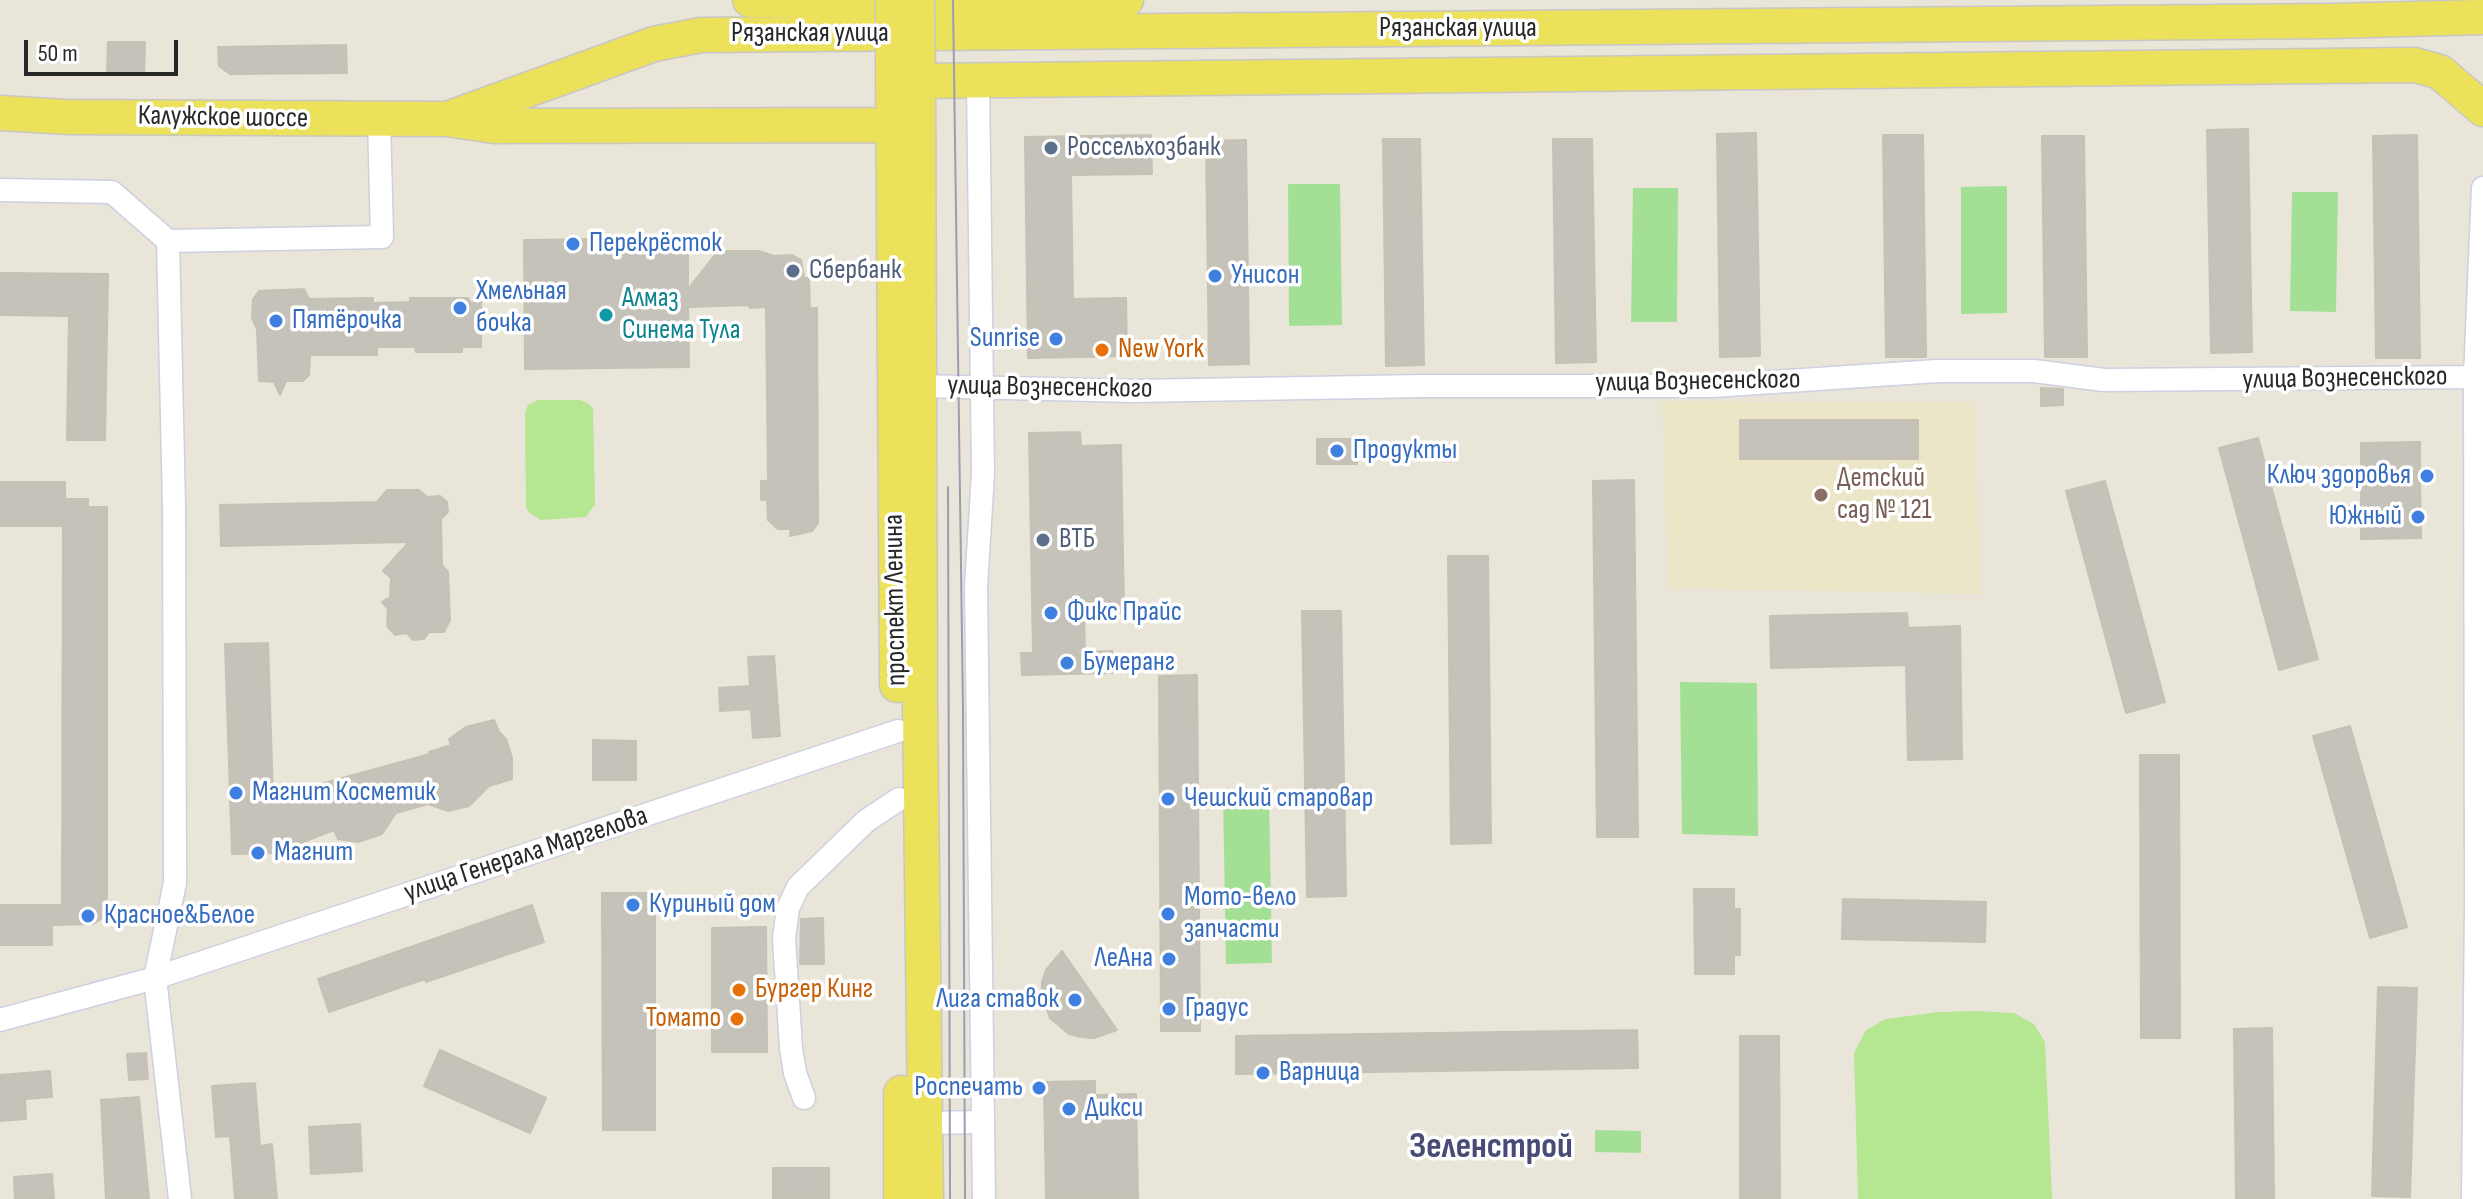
<!DOCTYPE html>
<meta charset="utf-8">
<style>
body{margin:0}
#map{position:relative;width:2483px;height:1199px;overflow:hidden;background:#eae5d9;font-family:"Sofia Sans Condensed",sans-serif}
canvas{display:block}
.scale{position:absolute;left:24px;top:40px;width:154px;height:36px;box-sizing:border-box;border:4px solid #272727;border-top:0;padding-left:10px;font-size:24px;line-height:28px;white-space:nowrap;color:#272727;-webkit-text-stroke:6px #fff;paint-order:stroke}
</style>
<div id="map">
<canvas width="2483" height="1199"></canvas>
<div class="scale">50 m</div>
</div>
<script>
const ctx = document.querySelector('canvas').getContext('2d');
ctx.lineJoin = 'round';
function fillPath(path, color) { ctx.fillStyle = color; ctx.fill(path, 'evenodd'); }
const shape = rows => new Path2D(rows.map(r => 'M' + r).join(''));
function stroke(path, color, width, dash) { ctx.strokeStyle = color; ctx.lineWidth = width; ctx.lineCap = dash ? 'butt' : 'round'; ctx.setLineDash(dash || []); ctx.stroke(path); }
function label(font, color, halo, rows, align = 'center') {
  ctx.font = font + ' "Sofia Sans Condensed",sans-serif'; ctx.lineWidth = 7; ctx.setLineDash([]); ctx.textBaseline = 'middle'; ctx.strokeStyle = halo; ctx.fillStyle = color; for (const [text, x, y, turn = 0] of rows) {
    ctx.save(); ctx.translate(x, y); ctx.rotate((+turn || 0) * Math.PI / 180); ctx.textAlign = isNaN(turn) ? turn : align; if (halo) ctx.strokeText(text, 0, 0); ctx.fillText(text, 0, 0); ctx.restore();
  }
}
fillPath(shape([
 [1662,401,1974,402,1981,594,1668,588]
]), '#ece6c8');
fillPath(shape([
 [1288,184,1340,184,1342,325,1289,326],
 [2007,186,2007,313,1961,314,1961,187],
 [1633,188,1678,188,1677,322,1631,322],
 [2292,192,2338,192,2336,312,2290,311],
 [1680,682,1757,683,1758,836,1682,834],
 [1269,794,1272,963,1226,964,1223,795],
 [1595,1130,1641,1131,1641,1153,1595,1152]
]), '#a3e096');
fillPath(shape([
 [538,400,580,400,589,404,593,409,595,504,586,517,541,520,531,514,526,508,525,413,528,405],
 [1977,1011,2014,1013,2034,1024,2045,1042,2052,1199,1858,1199,1854,1053,1866,1030,1886,1019,1939,1012]
]), '#b5e792');
const building = shape([
 [108,42,145,42,144,74,107,74,108,42],
 [346,45,347,73,230,74,219,66,218,47,346,45],
 [2248,129,2252,352,2211,353,2207,130,2248,129],
 [1756,133,1760,356,1720,357,1717,134,1756,133],
 [1151,135,1152,174,1071,175,1073,299,1126,298,1127,356,1028,358,1025,137,1151,135],
 [1883,135,1923,135,1926,357,1886,357,1883,135],
 [2417,135,2420,358,2376,358,2373,136,2417,135],
 [2042,136,2084,136,2087,357,2045,357,2042,136],
 [1383,139,1420,139,1424,365,1386,366,1383,139],
 [1553,139,1592,139,1596,362,1556,363,1553,139],
 [1246,140,1249,364,1209,365,1206,141,1246,140],
 [688,238,688,289,718,251,759,251,774,256,792,255,801,260,804,278,809,278,810,308,817,308,818,523,812,531,790,536,791,529,778,529,768,520,767,500,761,500,761,481,768,481,766,307,750,308,748,305,688,307,689,367,525,369,524,240,688,238],
 [0,273,108,274,105,440,67,440,69,316,0,315,0,273],
 [304,289,309,299,373,298,373,303,410,302,410,298,468,298,471,303,481,302,481,347,462,347,462,352,416,352,415,347,377,347,377,355,310,355,309,375,303,381,286,381,280,395,274,382,259,381,257,329,252,318,253,299,259,291,304,289],
 [2041,388,2063,389,2063,405,2041,406,2041,388],
 [1740,420,1918,420,1918,459,1740,459,1740,420],
 [1080,432,1081,446,1121,445,1124,613,1084,614,1085,652,1112,651,1112,673,1022,675,1021,653,1033,653,1029,433,1080,432],
 [2258,438,2318,659,2279,670,2219,448,2258,438],
 [1317,439,1358,439,1357,464,1317,464,1317,439],
 [2420,442,2420,469,2436,476,2420,483,2421,538,2361,539,2361,443,2420,442],
 [1634,480,1638,837,1597,837,1593,481,1634,480],
 [2105,481,2165,702,2126,713,2066,491,2105,481],
 [0,482,65,482,65,499,88,499,88,507,107,507,107,905,104,917,93,924,52,925,52,945,0,945,0,905,62,905,63,526,0,526,0,482],
 [387,490,419,490,427,497,440,496,447,502,448,512,441,519,442,565,448,572,450,620,444,632,429,632,424,639,413,640,407,633,395,635,387,626,388,609,382,602,390,597,391,578,383,571,409,542,221,546,220,505,377,502,387,490],
 [1448,556,1488,556,1491,843,1451,844,1448,556],
 [1302,611,1341,611,1346,896,1307,897,1302,611],
 [1907,613,1908,628,1960,626,1962,759,1908,760,1906,665,1771,668,1770,616,1907,613],
 [268,643,273,797,430,754,429,752,451,745,449,739,466,727,494,720,499,732,506,739,512,758,512,779,489,786,469,806,448,811,428,804,396,813,382,834,358,842,338,839,334,830,275,853,232,854,225,644,268,643],
 [774,656,780,736,753,738,751,709,720,711,719,688,750,686,748,657,774,656],
 [1197,675,1200,1031,1161,1031,1159,676,1197,675],
 [2350,726,2407,927,2370,938,2313,736,2350,726],
 [593,740,636,741,636,780,593,780,593,740],
 [2140,755,2179,755,2180,1038,2141,1038,2140,755],
 [1694,889,1734,889,1734,909,1740,909,1740,955,1734,955,1734,974,1695,974,1694,889],
 [602,893,655,893,655,1130,603,1130,602,893],
 [1843,899,1986,902,1985,942,1842,939,1843,899],
 [532,905,544,942,426,982,425,979,329,1012,318,979,532,905],
 [823,918,824,964,800,964,801,919,823,918],
 [766,927,767,1052,712,1052,712,928,766,927],
 [1062,951,1117,1030,1094,1038,1081,1037,1069,1034,1050,1018,1042,995,1042,982,1046,970,1062,951],
 [2378,987,2417,988,2410,1197,2372,1196,2378,987],
 [2272,1028,2274,1199,2236,1199,2234,1029,2272,1028],
 [1637,1030,1638,1068,1236,1074,1236,1036,1637,1030],
 [1740,1036,1779,1036,1780,1199,1740,1199,1740,1036],
 [440,1050,546,1098,530,1133,424,1086,440,1050],
 [146,1053,148,1079,129,1080,127,1054,146,1053],
 [50,1071,52,1097,25,1099,26,1119,0,1121,0,1075,50,1071],
 [1095,1081,1095,1095,1136,1094,1138,1199,1046,1199,1044,1082,1095,1081],
 [255,1083,260,1146,272,1144,277,1199,235,1199,230,1136,216,1137,212,1086,255,1083],
 [139,1097,149,1199,106,1199,101,1100,139,1097],
 [360,1124,362,1171,311,1174,309,1127,360,1124],
 [773,1168,829,1168,829,1199,773,1199,773,1168],
 [52,1174,54,1199,15,1199,14,1177,52,1174]
]);
fillPath(building, '#c5c2b9');
stroke(building, '#c5c1b3', 2);
const street = shape([
 [978,81,983,473,976,587,984,1199],
 [0,190,112,192,168,241,382,237,379,119],
 [168,241,174,506,175,883,155,978,180,1199],
 [919,386,1134,391,1423,386,1713,386,1937,371,2034,371,2104,380,2475,377],
 [0,1020,155,978,898,731],
 [804,1098,795,1073,791,1048,784,938,788,908,798,887,866,821,899,799],
 [925,1123,982,1122],
 [2473,1199,2476,904,2475,377,2483,188]
]);
const primary = shape([
 [750,0,1126,0],
 [918,63,920,709,926,1199],
 [893,65,897,685],
 [918,81,2415,65,2440,72,2483,109],
 [0,113,68,117,447,119,494,126,894,125],
 [447,119,654,44,701,35,2333,21,2483,17],
 [901,1093,901,1199]
]);
stroke(street, '#cecfe0', 25);
stroke(primary, '#c7c7c7', 37);
stroke(street, '#fff', 22);
stroke(primary, '#ece15b', 34);
stroke(shape([
 [953,0,963,708,965,1199],
 [948,487,950,1199]
]), '#9c9cb2', 2);
const primaryBridge = shape([
 [917,0,918,63],
 [893,65,893,0]
]);
stroke(primaryBridge, '#c7c7c7', 37, []);
stroke(primaryBridge, '#ece15b', 34);
for (const [x, y, r, color] of [
 [1051,148,8,"#5c6f8a"],
 [573,244,8,"#3f7fe0"],
 [793,271,8,"#5c6f8a"],
 [1215,276,8,"#3f7fe0"],
 [460,308,8,"#3f7fe0"],
 [606,315,8,"#0f9aa8"],
 [276,321,8,"#3f7fe0"],
 [1056,339,8,"#3f7fe0"],
 [1102,350,8,"#e8710a"],
 [1337,451,8,"#3f7fe0"],
 [2427,476,8,"#3f7fe0"],
 [1821,495,8,"#8d6e63"],
 [2418,517,8,"#3f7fe0"],
 [1043,540,8,"#5c6f8a"],
 [1051,613,8,"#3f7fe0"],
 [1067,663,8,"#3f7fe0"],
 [236,793,8,"#3f7fe0"],
 [1168,799,8,"#3f7fe0"],
 [258,853,8,"#3f7fe0"],
 [633,905,8,"#3f7fe0"],
 [1168,914,8,"#3f7fe0"],
 [88,916,8,"#3f7fe0"],
 [1169,959,8,"#3f7fe0"],
 [739,990,8,"#e8710a"],
 [1075,1000,8,"#3f7fe0"],
 [1169,1009,8,"#3f7fe0"],
 [737,1019,8,"#e8710a"],
 [1263,1073,8,"#3f7fe0"],
 [1039,1088,8,"#3f7fe0"],
 [1069,1109,8,"#3f7fe0"]
]) { const dot = new Path2D(); dot.arc(x, y, r, 0, 2 * Math.PI); ctx.fillStyle = color; ctx.fill(dot); stroke(dot, '#fff', 3); }
label('28px', '#272727', '#fff', [
 ["Рязанская улица",1458,29],
 ["Рязанская улица",810,34],
 ["Калужское шоссе",223,118,1],
 ["улица Вознесенского",2345,379,-1],
 ["улица Вознесенского",1698,382,-1],
 ["улица Вознесенского",1050,388,1],
 ["проспект Ленина",896,600,-91],
 ["улица Генерала Маргелова",526,855,-18]
]);
label('28px', '#4e5e75', '#fff', [
 ["Россельхозбанк",1067,148],
 ["Сбербанк",809,271],
 ["ВТБ",1059,540]
], 'left');
label('28px', '#366cbe', '#fff', [
 ["Перекрёсток",589,244],
 ["Унисон",1231,276],
 ["Хмельная",476,292],
 ["бочка",476,324],
 ["Пятёрочка",292,321],
 ["Sunrise",1040,339,"right"],
 ["Продукты",1353,451],
 ["Ключ здоровья",2411,476,"right"],
 ["Южный",2402,517,"right"],
 ["Фикс Прайс",1067,613],
 ["Бумеранг",1083,663],
 ["Магнит Косметик",252,793],
 ["Чешский старовар",1184,799],
 ["Магнит",274,853],
 ["Мото-вело",1184,898],
 ["запчасти",1184,930],
 ["Куриный дом",649,905],
 ["Красное&Белое",104,916],
 ["ЛеАна",1153,959,"right"],
 ["Лига ставок",1059,1000,"right"],
 ["Градус",1185,1009],
 ["Варница",1279,1073],
 ["Роспечать",1023,1088,"right"],
 ["Дикси",1085,1109]
], 'left');
label('28px', '#0d838f', '#fff', [
 ["Алмаз",622,299],
 ["Синема Тула",622,331]
], 'left');
label('28px', '#c56008', '#fff', [
 ["New York",1118,350],
 ["Бургер Кинг",755,990],
 ["Томато",721,1019,"right"]
], 'left');
label('28px', '#785e54', '#fff', [
 ["Детский",1837,479],
 ["сад № 121",1837,511]
], 'left');
label('bold 36px', '#494a76', '#fff', [
 ["Зеленстрой",1491,1148]
]);
</script>
